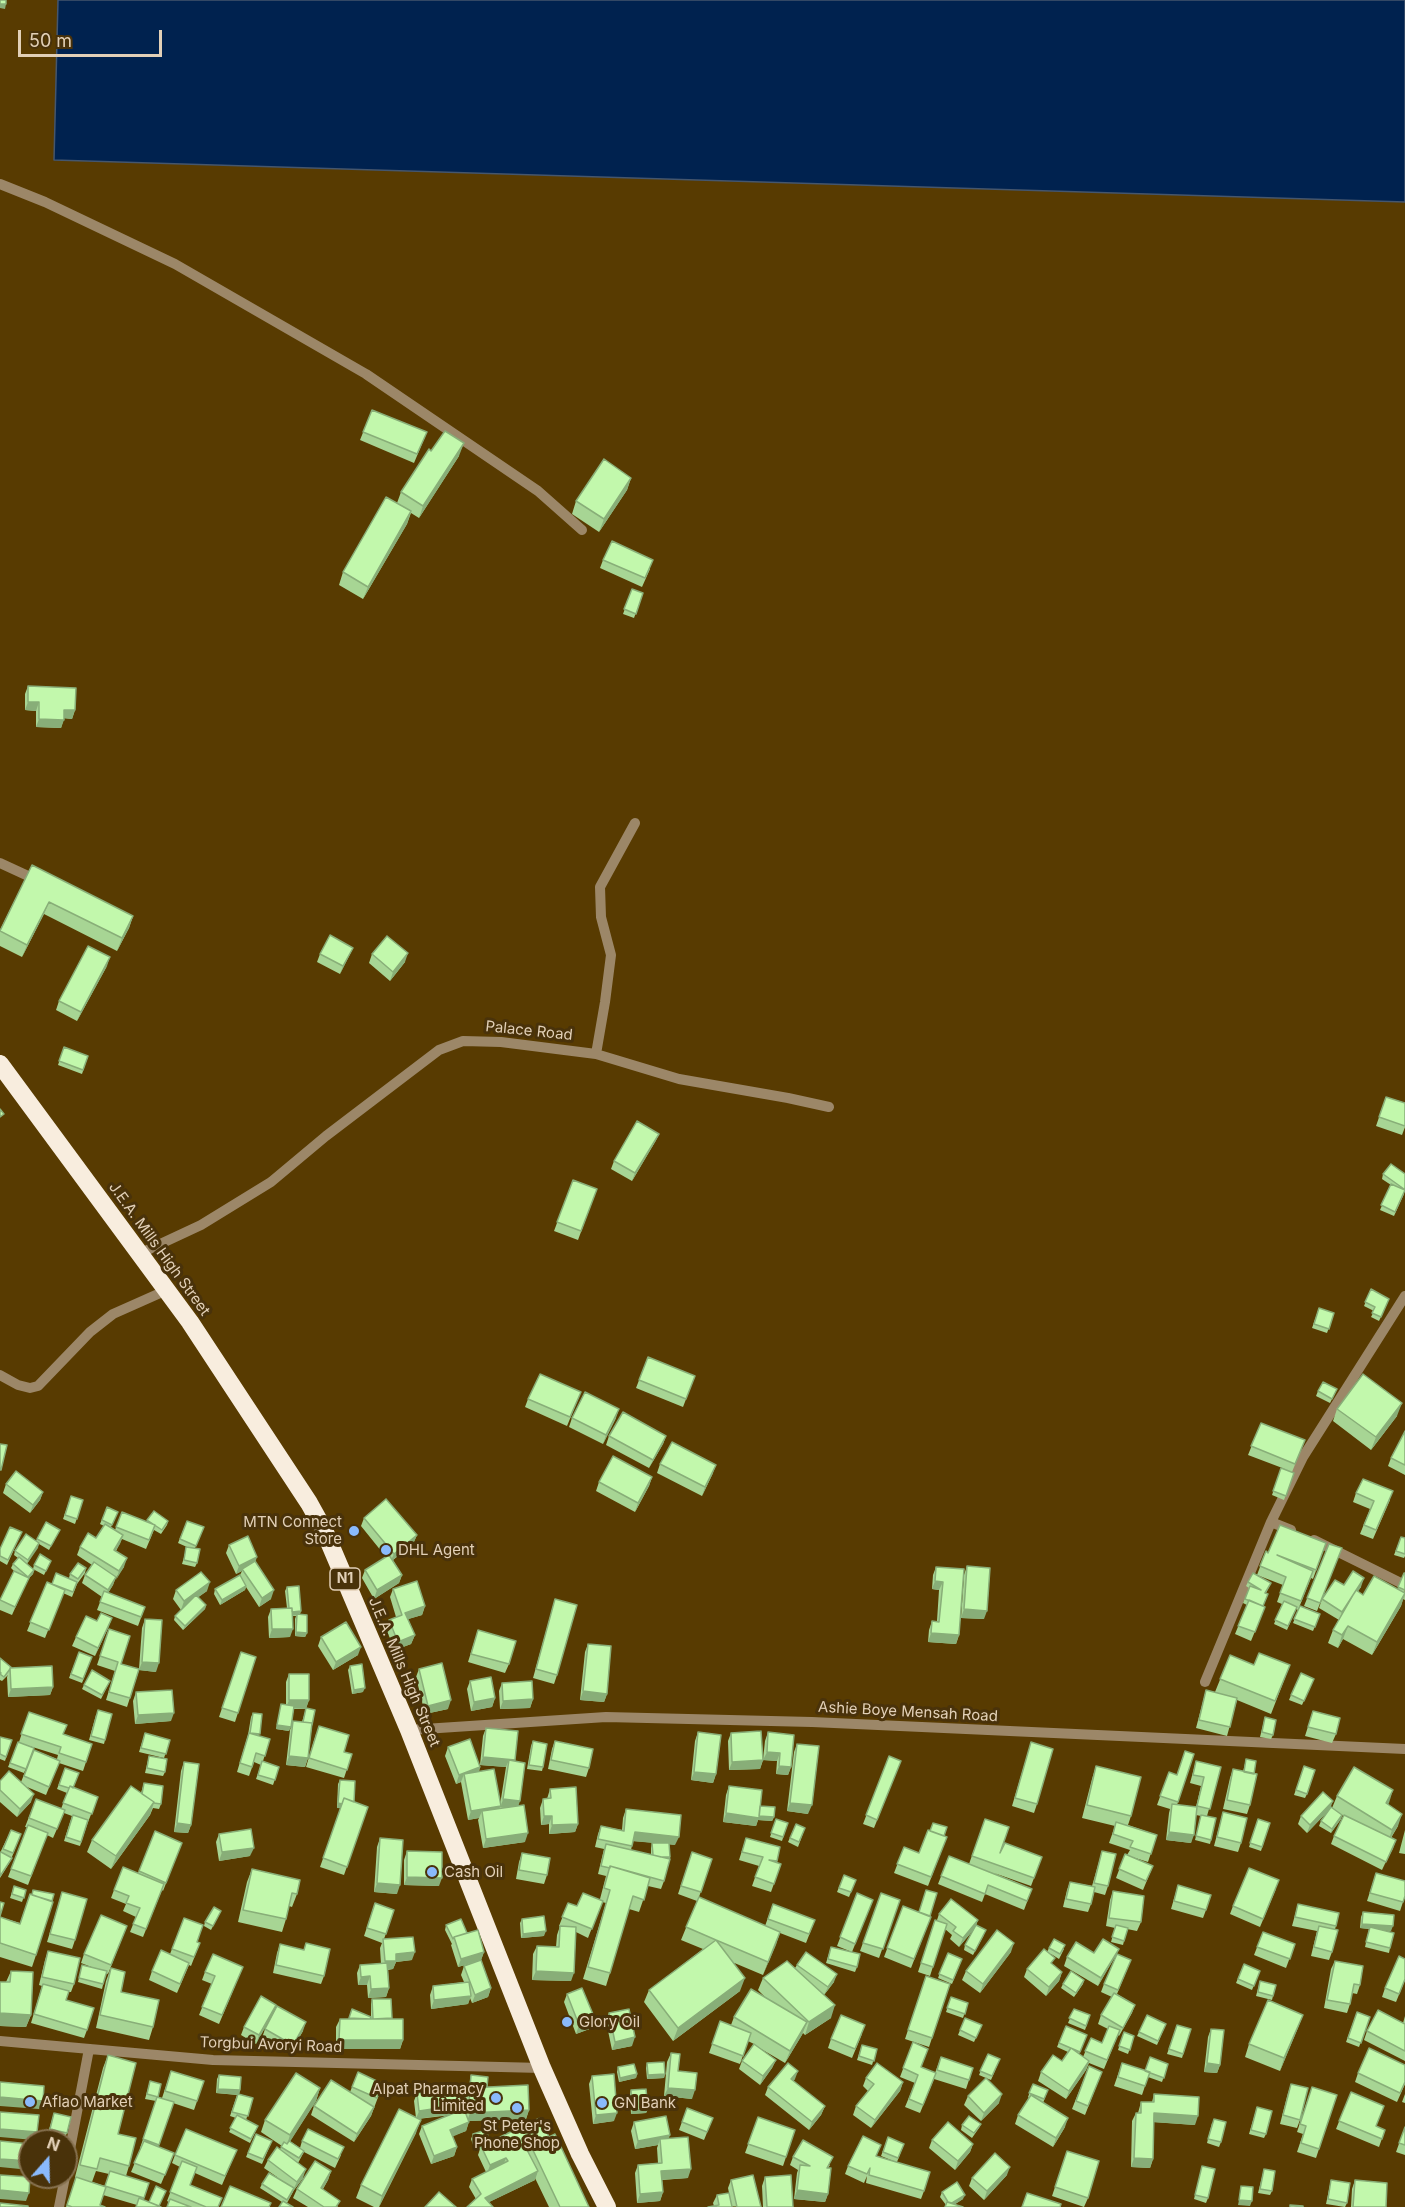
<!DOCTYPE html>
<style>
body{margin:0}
#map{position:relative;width:1405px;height:2207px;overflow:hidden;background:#583b01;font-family:Inter,sans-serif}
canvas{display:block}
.north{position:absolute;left:18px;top:2129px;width:60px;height:60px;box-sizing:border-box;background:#49320a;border:2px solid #86714f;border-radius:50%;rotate:20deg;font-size:16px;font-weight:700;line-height:24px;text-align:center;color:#e2d0b7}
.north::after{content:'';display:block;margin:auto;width:21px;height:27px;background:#8abafc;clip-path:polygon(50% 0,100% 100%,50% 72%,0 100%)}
.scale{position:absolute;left:18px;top:30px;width:144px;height:27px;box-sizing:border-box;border:3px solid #e2d0b7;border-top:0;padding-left:8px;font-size:18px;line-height:21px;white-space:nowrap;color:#e2d0b7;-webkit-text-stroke:4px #49320a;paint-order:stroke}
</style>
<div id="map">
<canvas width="1405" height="2207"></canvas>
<div class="north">N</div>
<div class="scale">50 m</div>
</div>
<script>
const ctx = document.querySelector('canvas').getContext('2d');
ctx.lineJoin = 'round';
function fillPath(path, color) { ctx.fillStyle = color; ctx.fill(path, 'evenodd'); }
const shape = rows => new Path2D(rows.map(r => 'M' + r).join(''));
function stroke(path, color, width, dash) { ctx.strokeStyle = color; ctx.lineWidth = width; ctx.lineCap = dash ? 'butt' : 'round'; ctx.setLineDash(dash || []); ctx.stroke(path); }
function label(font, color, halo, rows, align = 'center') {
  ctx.font = font + ' Inter,sans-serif'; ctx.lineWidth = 6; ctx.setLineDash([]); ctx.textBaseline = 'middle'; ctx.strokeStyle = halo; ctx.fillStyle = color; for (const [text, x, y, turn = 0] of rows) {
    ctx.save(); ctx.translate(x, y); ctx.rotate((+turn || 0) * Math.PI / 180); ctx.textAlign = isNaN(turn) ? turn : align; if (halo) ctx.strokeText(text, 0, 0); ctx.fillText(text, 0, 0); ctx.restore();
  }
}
const water = shape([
 [58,0,1405,0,1405,202,54,160,58,0]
]);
fillPath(water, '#00224f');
stroke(water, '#44566e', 1.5);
stroke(shape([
 [0,184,45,202,175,264,366,374,538,491,582,530],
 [0,863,39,881],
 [596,1054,605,1002,611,955,601,917,600,887,635,823],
 [141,1253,201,1225,271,1182,326,1136,439,1050,463,1041,501,1042,596,1054,679,1079,788,1098,829,1107],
 [0,1375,18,1385,30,1388,38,1386,90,1332,113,1314,167,1290],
 [1271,1522,1303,1457,1405,1296],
 [1314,1540,1405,1585],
 [1205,1682,1271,1522,1291,1530],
 [409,1730,606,1717,812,1722,1405,1749],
 [0,2041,213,2060,542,2068],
 [66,2170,89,2049],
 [59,2207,65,2177]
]), '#9c8768', 10);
stroke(shape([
 [0,1064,190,1322,309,1503,324,1530,409,1730,542,2068,580,2154,607,2207]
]), '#f8edde', 18);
fillPath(shape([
 [372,410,427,432,414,463,360,440],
 [431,451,459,456,419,518,411,513,407,524,363,599,339,585,343,572,397,503,401,492],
 [631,478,627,490,599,532,572,514,576,501],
 [603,560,650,569,642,587,600,568],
 [632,589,643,593,634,618,623,614],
 [28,686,75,710,72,719,64,718,61,728,36,727,36,711,25,710,25,694],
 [32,865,133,916,129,928,117,951,44,914,22,957,0,946,0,930],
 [353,948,340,974,317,962,320,954],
 [372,954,405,962,390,981,369,963],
 [107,966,77,1021,56,1010,59,1001],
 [64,1047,88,1056,82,1074,58,1065],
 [1386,1097,1405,1103,1405,1127,1402,1135,1376,1126],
 [659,1134,655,1142,632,1181,611,1169,614,1161],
 [1383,1174,1405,1174,1404,1194,1394,1216,1380,1210,1391,1185,1382,1179],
 [573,1180,597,1189,578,1240,554,1231],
 [1371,1289,1387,1304,1379,1321,1371,1317,1374,1311,1364,1306],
 [1319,1308,1334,1313,1327,1333,1312,1328],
 [648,1357,695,1376,683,1407,636,1388],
 [1318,1391,1335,1393,1330,1403,1316,1396],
 [581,1392,567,1426,525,1407,528,1399],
 [1337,1409,1397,1416,1371,1450,1333,1421],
 [572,1418,616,1418,603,1444,569,1427],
 [1261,1423,1305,1440,1292,1472,1294,1473,1284,1500,1272,1495,1281,1468,1285,1469,1248,1455],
 [1405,1431,1405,1475,1388,1466,1391,1458],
 [609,1436,666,1436,663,1444,649,1468,606,1445],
 [660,1464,713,1473,702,1496,657,1473],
 [652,1477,649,1486,635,1512,596,1491,599,1482],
 [6,1484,43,1492,40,1500,30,1513,3,1493],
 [1356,1493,1390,1500,1373,1539,1360,1534,1370,1509,1353,1502],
 [71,1496,83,1500,75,1524,63,1519],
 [107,1507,118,1512,111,1527,115,1530,122,1512,147,1522,147,1520,168,1521,167,1525,161,1534,154,1530,146,1549,122,1539,116,1551,124,1567,115,1579,113,1585,108,1593,145,1607,138,1626,97,1610,102,1597,82,1583,85,1575,92,1565,77,1555,80,1547,96,1538,104,1526,100,1524],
 [364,1518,417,1535,413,1544,393,1560,402,1575,399,1583,374,1599,362,1578,365,1570,386,1557,361,1526],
 [187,1521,204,1527,195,1548,197,1563,195,1567,182,1564,187,1547,178,1543],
 [60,1530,49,1550,39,1544,27,1564,33,1569,34,1565,51,1561,44,1575,33,1569,34,1570,33,1574,28,1579,12,1615,0,1610,0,1600,15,1572,11,1568,13,1564,18,1558,14,1555,15,1551,36,1541,37,1539],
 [20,1536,7,1565,0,1561,0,1549],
 [1401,1537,1405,1538,1405,1556,1404,1558,1394,1555],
 [1326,1543,1313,1579,1311,1578,1298,1610,1296,1609,1287,1630,1274,1624,1282,1604,1277,1602,1283,1585,1257,1575,1266,1551,1268,1553],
 [1329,1544,1342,1548,1317,1611,1304,1606],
 [229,1545,255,1562,271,1599,259,1607,246,1587,245,1590,220,1605,214,1594,215,1589,240,1575,242,1571,236,1574,226,1553],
 [967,1566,984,1619,961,1618,964,1575],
 [936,1567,964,1569,959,1635,956,1644,928,1642,929,1630,932,1621,937,1621,939,1590,932,1589,933,1575],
 [86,1568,85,1573,77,1584,72,1597,63,1593,45,1638,27,1631,47,1582,52,1584,69,1578,70,1574],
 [1404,1573,1405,1600,1403,1599,1401,1606,1372,1655,1343,1639,1338,1648,1328,1643,1333,1630,1339,1620,1319,1608,1322,1599,1344,1585,1361,1587,1358,1591,1363,1595,1398,1589],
 [1248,1582,1271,1583,1266,1593,1263,1606,1265,1607,1251,1641,1235,1634,1247,1605,1243,1603,1249,1588,1246,1586],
 [287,1587,301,1611,300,1614,307,1633,305,1637,295,1636,295,1619,296,1616,292,1616,290,1637,269,1638,268,1617,271,1609,287,1608,285,1591],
 [393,1589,425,1606,422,1615,408,1619,415,1635,411,1644,395,1650,386,1629,389,1620,396,1617,390,1597],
 [176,1590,207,1591,198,1597,206,1605,205,1609,183,1630,174,1620,175,1616,181,1610,173,1599],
 [555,1599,557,1675,554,1684,533,1678],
 [1300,1606,1320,1614,1313,1631,1293,1623],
 [145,1619,156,1672,139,1670,127,1707,106,1700,115,1671,97,1665,109,1629,121,1664,139,1669,142,1628],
 [97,1621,109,1626,95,1656,72,1646,76,1637],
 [478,1630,509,1664,505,1673,468,1662],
 [321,1637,358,1655,333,1670,318,1646],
 [588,1644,607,1694,604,1702,580,1700,585,1652],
 [79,1652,92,1657,82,1683,69,1678],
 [241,1652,256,1657,235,1722,219,1717],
 [1230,1655,1254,1665,1290,1665,1271,1714,1237,1700,1227,1736,1196,1728,1206,1690,1220,1694,1215,1692],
 [0,1658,12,1668,53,1687,50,1695,8,1697,7,1677,8,1675,2,1681,0,1680],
 [350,1666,363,1692,352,1694,348,1670],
 [419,1669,448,1709,425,1714,416,1677],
 [289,1674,309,1700,306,1708,312,1725,308,1758,305,1767,286,1765,290,1730,293,1721,302,1722,306,1709,294,1709,289,1731,276,1729,281,1704,286,1705,286,1682],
 [110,1681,101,1699,82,1689,84,1685],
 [470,1681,495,1698,492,1707,471,1711,467,1689],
 [502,1683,533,1699,530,1708,500,1709,499,1691],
 [1312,1683,1302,1705,1289,1700,1291,1695],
 [136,1692,171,1721,135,1724,133,1701],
 [1313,1711,1336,1734,1332,1743,1305,1736],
 [29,1712,63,1734,92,1744,83,1771,59,1763,46,1795,27,1787,31,1802,17,1817,0,1802,0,1781,21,1782,34,1750,57,1759,58,1755,26,1745,34,1748,24,1773,8,1767,19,1742],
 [253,1713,259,1736,270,1739,263,1761,279,1767,273,1785,256,1779,261,1765,254,1762,249,1776,237,1772,248,1735,251,1717],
 [96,1715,105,1740,104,1744,89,1740],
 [1265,1717,1273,1735,1271,1739,1260,1737],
 [486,1728,514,1761,518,1805,525,1842,483,1848,478,1820,479,1818,468,1820,461,1782,456,1784,445,1756,448,1747,480,1767,479,1772,500,1805,506,1767,480,1765,483,1736],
 [698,1732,716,1774,713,1783,691,1780,695,1741],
 [768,1732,791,1767,788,1775,776,1774,777,1761,763,1760,765,1741],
 [145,1733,170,1740,164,1758,139,1752],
 [731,1733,763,1760,760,1769,729,1770,728,1741],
 [316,1734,344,1752,352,1754,344,1778,306,1767],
 [0,1737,12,1740,5,1761,0,1759],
 [533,1741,543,1767,542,1771,527,1769,531,1746],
 [555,1741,589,1768,586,1777,548,1769,552,1749],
 [1031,1742,1037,1804,1034,1813,1012,1806],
 [797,1744,808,1814,787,1811,794,1752],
 [149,1756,165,1772,163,1776,145,1773],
 [889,1756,901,1761,874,1828,863,1824],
 [1246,1759,1250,1805,1247,1814,1223,1809,1230,1778,1233,1769,1243,1772],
 [1196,1761,1221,1767,1207,1816,1211,1840,1210,1844,1195,1840,1201,1816,1196,1815,1191,1843,1166,1840,1169,1813,1170,1809,1157,1805,1169,1772,1177,1775,1178,1802,1177,1805,1196,1807,1201,1786,1190,1783],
 [184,1762,191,1825,188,1833,174,1832,181,1771],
 [1096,1766,1131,1816,1128,1825,1157,1835,1148,1862,1132,1857,1153,1866,1143,1890,1116,1878,1125,1854,1127,1855,1130,1850,1109,1843,1115,1826,1082,1818,1092,1779],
 [1304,1766,1307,1794,1305,1798,1294,1795],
 [65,1768,73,1788,98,1797,88,1822,80,1846,64,1841,72,1816,64,1813,53,1838,47,1835,28,1885,8,1877,27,1827,25,1827,36,1799,61,1809,67,1793,57,1789],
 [340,1780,354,1802,368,1807,344,1875,320,1867,341,1808,337,1808,338,1784],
 [144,1783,161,1804,159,1809,153,1808,150,1815,111,1869,87,1852,92,1840,141,1793],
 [729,1786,760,1806,774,1817,772,1821,758,1820,756,1826,723,1822,726,1795],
 [550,1789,578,1824,575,1832,549,1834,549,1824,541,1825,540,1808,543,1799,547,1799],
 [1337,1796,1388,1805,1398,1826,1391,1838,1396,1840,1382,1870,1331,1844,1334,1836,1344,1816,1342,1815,1341,1819,1331,1833,1319,1826,1321,1821,1328,1811,1307,1833,1298,1824,1301,1816,1332,1808],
 [626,1809,675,1845,669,1844,670,1857,664,1881,661,1889,648,1886,639,1912,629,1909,610,1973,606,1986,583,1979,606,1903,602,1902,588,1938,576,1932,571,1981,532,1980,533,1954,537,1946,556,1947,557,1935,560,1926,559,1926,568,1903,577,1906,600,1899,606,1876,598,1874,604,1849,595,1847,598,1834,601,1826,622,1830,623,1818],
 [633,1841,657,1843,652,1843,651,1848,651,1855,631,1850],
 [1223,1812,1241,1843,1238,1852,1214,1846],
 [776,1819,788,1823,782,1841,770,1837],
 [985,1819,1000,1853,1042,1857,1031,1886,994,1873,1032,1889,1024,1910,985,1894,982,1902,938,1884,949,1856,969,1864],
 [1258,1819,1270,1823,1261,1851,1249,1847],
 [796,1824,805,1828,798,1847,788,1842],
 [11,1830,21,1834,10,1862,0,1878,0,1853],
 [1405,1830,1405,1854,1399,1853],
 [155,1831,182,1843,163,1891,162,1890,143,1937,130,1932,136,1917,123,1911,126,1904,111,1898,114,1890,138,1873],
 [930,1831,947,1837,928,1886,894,1873,904,1847,919,1853],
 [219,1834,250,1856,219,1861,216,1842],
 [380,1838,397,1894,374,1892,377,1847],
 [746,1838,776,1862,781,1864,771,1892,752,1886,759,1866,739,1860],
 [407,1851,439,1886,404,1885,404,1860],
 [1102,1851,1108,1886,1105,1895,1094,1892,1091,1904,1088,1912,1063,1907,1067,1890,1070,1882,1092,1886],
 [692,1852,712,1859,699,1897,765,1926,773,1904,815,1920,806,1943,780,1933,763,1975,732,1962,740,1991,673,2041,644,2002,649,1990,703,1949,681,1940,697,1901,678,1894],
 [522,1853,547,1875,544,1884,516,1879,519,1862],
 [252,1869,297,1894,292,1907,289,1906,286,1919,282,1932,238,1922,247,1882],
 [1376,1873,1405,1896,1400,1911,1367,1901],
 [844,1875,856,1880,849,1897,837,1892],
 [1178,1885,1206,1910,1203,1918,1171,1909],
 [14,1886,26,1890,22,1902,10,1898],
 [1276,1889,1260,1927,1230,1914,1233,1906],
 [33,1890,36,1955,32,1967,0,1957,0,1917,20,1923,30,1894,32,1895],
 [1113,1891,1141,1922,1137,1931,1127,1929,1123,1945,1111,1942,1115,1928,1106,1926,1110,1900],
 [62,1892,75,1940,72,1949,47,1942],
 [857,1893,873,1900,852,1952,857,1967,855,1972,826,1963,831,1947,852,1952,837,1946],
 [881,1893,900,1900,879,1958,860,1951],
 [375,1903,394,1910,384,1939,412,1960,396,1962,393,1969,388,1970,389,1988,386,1997,368,1998,367,1985,358,1985,357,1973,360,1965,381,1964,380,1948,382,1943,364,1936],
 [1298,1904,1336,1926,1335,1929,1332,1952,1329,1960,1311,1956,1317,1931,1292,1926],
 [903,1906,931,1917,911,1968,884,1957],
 [221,1911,211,1930,204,1926,205,1922],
 [1363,1912,1391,1931,1382,1930,1390,1948,1389,1953,1365,1947,1369,1929,1360,1928,1361,1917],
 [939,1914,978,1920,975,1928,959,1947,950,1939,952,1935,945,1929,930,1976,918,1972,935,1920,937,1920],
 [184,1918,197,1942,200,1943,191,1966,189,1965,177,1993,149,1980,152,1971,170,1954],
 [522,1919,544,1936,521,1938,520,1923],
 [446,1925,467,1933,484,1952,481,1960,491,1988,488,1997,472,2003,470,1998,468,2004,431,2009,430,1995,433,1986,464,1982,461,1975,464,1966,476,1962,458,1967,451,1945,452,1944,445,1930],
 [127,1926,108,1974,106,1973,102,1989,78,1982,81,1969,94,1968,81,1963,84,1954],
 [1263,1932,1295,1944,1286,1968,1254,1955],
 [984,1935,973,1955,964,1950,965,1945],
 [306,1943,324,1976,321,1984,273,1973,277,1953,280,1944,304,1950],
 [1049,1948,1064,1949,1059,1959,1051,1954,1052,1964,1062,1972,1059,1981,1046,1996,1024,1977,1027,1969,1047,1952],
 [1119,1949,1098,1986,1064,1966,1067,1957],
 [48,1951,74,1984,71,1992,68,1992,66,2000,87,2030,84,2038,31,2023,42,1986,39,1985,45,1960],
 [1011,1952,980,1993,962,1980,966,1971],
 [948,1953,962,1959,952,1984,938,1978],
 [1131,1960,1117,1994,1135,2005,1132,2013,1119,2036,1118,2035,1104,2069,1089,2063,1086,2070,1066,2099,1038,2081,1041,2072,1062,2061,1068,2052,1057,2047,1066,2026,1087,2035,1079,2054,1083,2057,1091,2038,1102,2043,1108,2029,1098,2024,1101,2015,1112,1997,1101,1992,1104,1984],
 [1335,1961,1360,1985,1357,1994,1352,1993,1350,2004,1347,2013,1324,2008,1331,1969],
 [1244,1964,1260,1971,1252,1990,1236,1983],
 [797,1965,834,1982,824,1995,831,2018,805,2035,803,2033,785,2063,756,2046,776,2060,772,2068,760,2085,739,2069,742,2061,754,2044,748,2041,740,2064,709,2053,720,2021,731,2025,734,2017,765,1997,758,1990,763,1978,795,1968],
 [243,1967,219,2024,199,2015,212,1984,202,1980,205,1972],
 [111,1968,121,1992,153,2027,149,2040,96,2028,106,1981],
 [11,1971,31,2015,26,2027,0,2026,0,1982,6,1982],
 [926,1976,950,1984,929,2047,905,2039],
 [1084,1980,1083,1984,1074,1997,1061,1988,1063,1984],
 [1405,1980,1396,2002,1382,1997,1385,1988],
 [1260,1981,1273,1996,1272,2000,1256,1996],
 [567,1994,592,2028,576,2034,564,2002],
 [951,1997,968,2003,963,2018,946,2012],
 [372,1999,392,2018,391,2019,403,2040,400,2049,336,2049,336,2027,340,2019,371,2019,371,2004],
 [276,2005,273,2013,256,2044,241,2035,244,2027],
 [1074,2009,1090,2015,1085,2030,1068,2023],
 [1357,2012,1370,2017,1359,2047,1346,2042],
 [609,2013,632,2046,612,2050,606,2021],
 [1303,2015,1280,2071,1245,2057,1249,2044],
 [1405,2016,1405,2061,1364,2040,1367,2031,1403,2023],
 [965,2018,982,2025,974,2042,958,2035],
 [1166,2024,1157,2045,1137,2036,1139,2032],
 [1177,2025,1191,2029,1182,2058,1167,2054],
 [265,2029,303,2031,290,2053,262,2038],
 [1211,2029,1220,2065,1217,2073,1204,2072,1208,2037],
 [1124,2032,1134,2036,1128,2054,1118,2050],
 [862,2034,852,2058,828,2048,831,2039],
 [913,2042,921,2067,935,2073,941,2057,973,2068,966,2089,934,2079,920,2113,905,2107,915,2083,900,2077],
 [862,2045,877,2049,872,2065,857,2060],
 [671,2053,678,2071,692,2099,664,2096,667,2062],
 [988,2054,1000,2059,991,2080,986,2078,999,2103,981,2121,964,2105,968,2096,986,2078,979,2075],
 [108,2055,118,2134,129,2166,126,2176,149,2183,143,2200,159,2206,137,2205,103,2195,100,2205,105,2207,66,2207,76,2178,75,2177,103,2068],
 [96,2171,109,2174,105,2186,82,2179,92,2182],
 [647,2063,665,2074,664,2078,647,2079,646,2068],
 [1122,2063,1145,2071,1168,2064,1162,2082,1148,2077,1142,2095,1114,2086],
 [1405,2065,1405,2084,1397,2102,1355,2082,1358,2073],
 [1089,2066,1102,2072,1085,2115,1072,2109],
 [618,2067,637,2074,636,2078,619,2082,617,2072],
 [171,2071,204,2081,194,2110,173,2103,158,2147,174,2153,161,2184,131,2172,141,2148,140,2148,156,2101,145,2099,150,2081,158,2097,162,2098],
 [358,2072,383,2084,371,2116,354,2142,311,2115,314,2106,350,2092],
 [219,2075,240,2090,239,2094,253,2098,246,2120,258,2126,250,2143,229,2132,236,2118,230,2116,237,2095,216,2093,217,2079],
 [471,2075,487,2087,529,2110,526,2119,469,2121,466,2131,452,2136,457,2147,454,2156,431,2164,419,2134,422,2126,451,2115,418,2119,416,2133,379,2207,374,2207,356,2198,361,2185,416,2118,414,2101,417,2093,465,2097,469,2088,470,2080],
 [592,2076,614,2121,593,2124,589,2084],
 [866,2078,903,2082,900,2091,871,2128,853,2115,856,2106,868,2091,863,2086],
 [795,2079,793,2081,825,2106,821,2115,809,2130,765,2095,768,2087],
 [1033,2084,1048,2090,1043,2103,1065,2127,1053,2147,1015,2124,1018,2115,1029,2098,1028,2097],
 [1291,2084,1300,2120,1297,2128,1280,2124,1288,2093],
 [320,2088,316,2101,290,2141,300,2148,302,2141,341,2155,335,2168,304,2152,298,2163,303,2178,294,2190,287,2203,282,2202,260,2188,262,2184,277,2177,264,2168,268,2160,280,2149,282,2146,261,2132,265,2120],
 [631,2090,648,2109,646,2113,631,2114,630,2094],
 [1351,2092,1376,2126,1385,2130,1379,2147,1336,2129],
 [1154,2094,1195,2125,1154,2122,1153,2159,1150,2168,1131,2167,1132,2121,1136,2113,1138,2113,1141,2102,1152,2102],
 [1405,2094,1405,2103,1402,2102],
 [1309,2095,1337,2095,1316,2158,1297,2152,1303,2134,1297,2132],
 [1257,2107,1266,2134,1264,2138,1249,2134],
 [687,2108,713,2118,704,2140,679,2130],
 [54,2113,67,2133,65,2137,48,2133],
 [758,2117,795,2130,783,2166,745,2153],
 [634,2122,670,2135,668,2139,688,2178,662,2180,663,2192,660,2201,637,2203,635,2173,638,2165,658,2163,657,2148,658,2145,635,2149,631,2131],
 [1212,2123,1221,2142,1219,2147,1207,2143],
 [981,2124,979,2128,972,2138,961,2130,962,2125],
 [1405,2127,1405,2155,1396,2152],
 [256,2134,272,2141,262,2164,246,2157],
 [473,2134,490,2142,549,2137,589,2207,549,2207,535,2178,535,2180,489,2202,476,2199,469,2187,472,2179,486,2172,478,2155,480,2149,475,2151,471,2139],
 [888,2137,904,2144,897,2162,924,2191,921,2199,866,2183,867,2176,864,2183,845,2174,848,2166,876,2156,896,2162,881,2156],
 [932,2140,973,2144,970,2152,955,2170,929,2148],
 [1067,2151,1088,2198,1084,2207,1052,2196],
 [175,2155,233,2159,222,2185,195,2173,190,2185,219,2207,167,2207,169,2202,167,2201,180,2167,172,2163],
 [793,2157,830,2165,828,2168,828,2194,825,2202,794,2199,797,2173,798,2170,790,2165],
 [1202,2166,1208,2198,1206,2203,1194,2199],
 [1264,2169,1272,2191,1270,2195,1258,2193],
 [331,2171,328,2180,323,2189,338,2207,308,2207,293,2198,297,2189],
 [1007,2175,984,2200,969,2186,972,2178],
 [765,2177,793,2207,763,2207,762,2186],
 [731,2180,761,2207,714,2206,713,2203,717,2195,729,2193,728,2188],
 [1331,2180,1347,2203,1345,2207,1326,2204],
 [1355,2180,1386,2207,1351,2207,1352,2189],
 [942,2192,963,2199,955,2204,946,2205,940,2197]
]), '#a7d594');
fillPath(shape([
 [0,4,6,4,5,9,0,8],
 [464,443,459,456,419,518,423,506],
 [631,478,627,490,599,532,604,519],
 [411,511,407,524,363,599,368,587],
 [28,702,39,702,36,711,25,710],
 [64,710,75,710,72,719,61,718],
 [39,719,64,720,61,728,36,727],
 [49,902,44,914,22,957,27,945],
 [133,916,129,928,117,951,122,938],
 [353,948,340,974,343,966],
 [408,953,405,962,390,981,393,972],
 [110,957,107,966,77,1021,81,1012],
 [659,1134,655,1142,632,1181,635,1173],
 [1402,1403,1397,1416,1371,1450,1376,1437],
 [619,1409,616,1418,603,1444,606,1435],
 [666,1436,663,1444,649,1468,653,1460],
 [716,1465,713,1473,702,1496,705,1487],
 [652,1477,649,1486,635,1512,638,1503],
 [43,1492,40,1500,30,1513,33,1505],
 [123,1535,120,1544,111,1558,114,1550],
 [417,1535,413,1544,390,1562,394,1554],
 [39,1543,38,1548,27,1564,28,1560],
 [257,1557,254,1566,242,1569,242,1571,236,1574,239,1566],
 [127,1558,124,1567,116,1580,119,1571],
 [34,1570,33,1574,28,1579,12,1615,28,1577],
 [402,1575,399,1583,374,1599,377,1590],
 [116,1577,113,1585,105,1598,108,1590],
 [1364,1578,1361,1587,1339,1620,1342,1612],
 [935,1581,943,1582,939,1590,932,1589],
 [210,1582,207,1591,181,1610,184,1601],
 [246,1586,245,1590,220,1605,222,1600],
 [274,1590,271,1599,259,1607,262,1598],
 [1405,1594,1401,1606,1372,1655,1377,1642],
 [206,1605,205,1609,183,1630,185,1626],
 [425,1606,422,1615,402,1621,405,1613],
 [964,1609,987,1611,984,1619,961,1618],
 [301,1611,299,1615,287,1616,289,1612],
 [112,1618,109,1626,95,1656,98,1648],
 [1348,1626,1343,1639,1338,1648,1342,1635],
 [272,1629,293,1629,290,1637,269,1638],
 [296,1632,307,1633,305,1637,295,1636],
 [931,1633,959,1635,956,1644,928,1642],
 [415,1635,411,1644,395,1650,398,1642],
 [361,1647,358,1655,333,1670,336,1662],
 [142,1662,159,1663,156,1672,139,1670],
 [53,1687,50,1695,8,1697,11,1689],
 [365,1688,363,1692,352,1694,354,1690],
 [583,1691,607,1694,604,1702,580,1700],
 [495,1698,492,1707,471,1711,474,1702],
 [533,1699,530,1708,500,1709,503,1701],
 [289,1700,309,1700,306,1709,286,1708],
 [451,1700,448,1709,425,1714,428,1706],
 [174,1713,171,1721,135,1724,138,1715],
 [277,1725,291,1727,289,1731,276,1729],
 [767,1752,780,1753,777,1761,763,1760],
 [289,1756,308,1758,305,1767,286,1765],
 [483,1757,515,1760,512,1768,509,1760,506,1767,480,1765],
 [763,1760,760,1769,729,1770,732,1762],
 [779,1766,791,1767,788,1775,776,1774],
 [480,1767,477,1776,464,1774,461,1782,456,1784,459,1775],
 [694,1772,716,1774,713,1783,691,1780],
 [1393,1790,1389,1803,1381,1816,1386,1803],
 [34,1794,31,1802,17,1817,20,1809],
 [503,1799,520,1801,517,1810,500,1807,497,1815,482,1811,479,1818,468,1820,471,1811,501,1806],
 [1333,1801,1330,1809,1307,1833,1310,1825],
 [154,1802,150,1815,111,1869,116,1856],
 [338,1803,353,1804,352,1809,337,1808],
 [790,1803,812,1805,808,1814,787,1811],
 [726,1813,774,1817,772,1821,758,1820,756,1826,723,1822],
 [1402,1814,1398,1826,1388,1842,1392,1830],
 [1342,1815,1341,1819,1331,1833,1332,1829],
 [544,1816,552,1816,549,1824,541,1825],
 [177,1823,191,1825,188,1833,174,1832],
 [578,1824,575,1832,549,1834,552,1825],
 [635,1832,679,1837,675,1845,632,1841],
 [1169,1832,1194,1835,1191,1843,1166,1840],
 [528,1833,525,1842,483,1848,486,1839],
 [1396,1840,1393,1849,1382,1870,1386,1862],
 [254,1848,250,1856,219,1861,222,1852],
 [407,1877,442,1878,439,1886,404,1885],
 [377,1883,400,1885,397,1894,374,1892],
 [978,1920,975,1928,959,1947,963,1938],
 [1362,1924,1393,1926,1391,1931,1360,1928],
 [546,1931,544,1936,521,1938,523,1934],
 [780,1932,776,1945,763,1975,768,1962],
 [1014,1943,1011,1952,980,1993,983,1984],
 [1119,1949,1115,1957,1098,1986,1101,1978],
 [415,1952,412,1960,396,1962,393,1969,382,1970,385,1961,396,1954],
 [484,1952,481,1960,458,1967,461,1959],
 [536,1971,574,1973,571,1981,532,1980],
 [1062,1972,1059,1981,1046,1996,1049,1987],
 [837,1974,834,1982,824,1995,828,1987],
 [370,1976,367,1985,358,1985,361,1977],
 [745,1978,740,1991,673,2041,678,2028],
 [389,1988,386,1997,368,1998,371,1989],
 [491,1988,488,1997,472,2003,475,1995],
 [471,1996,468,2004,431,2009,434,2000],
 [276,2005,273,2013,256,2044,259,2035],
 [835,2005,831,2018,805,2035,809,2022],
 [0,2013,31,2015,26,2027,0,2026],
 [1303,2015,1298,2028,1280,2071,1284,2058],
 [595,2019,592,2028,576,2034,579,2025],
 [306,2022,303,2031,290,2053,293,2045],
 [807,2022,802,2035,785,2063,790,2051],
 [635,2037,632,2046,612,2050,615,2042],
 [339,2040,403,2040,400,2049,336,2049],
 [776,2060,772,2068,760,2085,763,2076],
 [1089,2061,1086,2070,1066,2099,1069,2091],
 [1207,2063,1220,2065,1217,2073,1204,2072],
 [798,2071,795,2079,788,2088,791,2079],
 [637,2074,636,2078,619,2082,620,2078],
 [665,2074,664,2078,647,2079,648,2075],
 [903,2082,900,2091,871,2128,875,2120],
 [320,2088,316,2101,286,2148,290,2135],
 [668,2088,695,2090,692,2099,664,2096],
 [218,2089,240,2090,239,2095,216,2093],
 [1002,2094,999,2103,981,2121,984,2113],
 [0,2097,43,2101,39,2109,0,2106],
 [466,2104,463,2113,416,2119,419,2111],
 [825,2106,821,2115,809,2130,812,2122],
 [374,2107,371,2116,354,2142,357,2134],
 [648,2109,646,2113,631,2114,632,2110],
 [529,2110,526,2119,467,2121,470,2113],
 [617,2113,614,2121,593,2124,596,2115],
 [1154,2113,1198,2116,1195,2125,1151,2122],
 [1068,2118,1065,2127,1053,2147,1056,2138],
 [421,2120,416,2133,379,2207,382,2196],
 [469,2122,466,2131,447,2139,450,2130],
 [0,2129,37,2132,34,2140,0,2137],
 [670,2135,666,2143,660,2139,658,2145,635,2149,638,2141],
 [490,2142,481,2146,480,2149,475,2151,477,2147],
 [973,2144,970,2152,955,2170,958,2161],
 [457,2147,454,2156,431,2164,434,2156],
 [506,2158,503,2166,487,2174,490,2165],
 [1134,2158,1153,2159,1150,2168,1131,2167],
 [0,2159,30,2161,30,2170,0,2167],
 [1010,2167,1007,2175,984,2200,987,2191],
 [306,2169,303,2178,294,2190,286,2204,297,2182],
 [691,2169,688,2178,658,2180,661,2171],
 [331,2171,328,2180,318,2197,321,2188],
 [538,2171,535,2180,481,2206,485,2198],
 [0,2190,29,2193,26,2201,0,2199],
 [797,2190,828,2194,825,2202,794,2199],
 [663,2192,660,2201,637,2203,640,2194],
 [965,2195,963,2199,951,2207,950,2205],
 [1239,2200,1252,2201,1250,2206,1238,2205]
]), '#88ae78');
const building = shape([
 [0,0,6,0,6,4,0,4,0,0],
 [372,410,427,432,417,454,363,432,372,410],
 [445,431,464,443,423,506,401,492,429,449,431,451,445,431],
 [604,459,631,478,604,519,576,501,604,459],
 [386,497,411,511,368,587,343,572,386,497],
 [612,541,653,560,645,578,603,560,612,541],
 [632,589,643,593,636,614,624,609,632,589],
 [28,686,76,688,75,710,64,710,64,720,39,719,39,702,28,702,28,686],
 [32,865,133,916,122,938,49,902,27,945,0,931,32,865],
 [330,935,353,948,343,966,320,954,330,935],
 [387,936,408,953,393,972,372,954,387,936],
 [88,946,110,957,81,1012,59,1001,88,946],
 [64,1047,88,1056,83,1070,59,1061,64,1047],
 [1386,1097,1405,1103,1405,1126,1379,1117,1386,1097],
 [0,1109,4,1114,0,1117,0,1109],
 [637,1121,659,1134,635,1173,614,1161,637,1121],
 [1391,1164,1405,1174,1405,1188,1404,1189,1383,1174,1391,1164],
 [573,1180,597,1189,581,1231,557,1222,573,1180],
 [1391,1184,1405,1190,1395,1212,1381,1205,1391,1184],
 [1371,1289,1389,1299,1381,1317,1372,1313,1375,1307,1365,1302,1371,1289],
 [1319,1308,1334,1313,1329,1329,1314,1324,1319,1308],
 [648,1357,695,1376,686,1399,639,1380,648,1357],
 [540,1374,581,1392,570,1417,528,1399,540,1374],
 [1363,1374,1402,1403,1376,1437,1337,1409,1363,1374],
 [1323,1382,1337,1389,1332,1399,1318,1391,1323,1382],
 [585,1392,619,1409,606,1435,572,1418,585,1392],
 [623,1412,666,1436,653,1460,609,1436,623,1412],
 [1261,1423,1305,1440,1295,1464,1251,1446,1261,1423],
 [1405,1431,1405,1465,1391,1458,1405,1431],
 [672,1442,716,1465,705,1487,660,1464,672,1442],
 [0,1444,7,1445,1,1470,0,1470,0,1444],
 [613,1456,652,1477,638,1503,599,1482,613,1456],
 [1281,1468,1294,1473,1286,1496,1273,1491,1281,1468],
 [16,1471,43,1492,33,1505,6,1484,16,1471],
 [1363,1479,1393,1491,1376,1530,1364,1525,1374,1501,1356,1493,1363,1479],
 [71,1496,83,1500,77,1519,65,1515,71,1496],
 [386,1499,417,1535,394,1554,364,1518,386,1499],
 [107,1507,118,1512,112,1525,102,1520,107,1507],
 [154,1511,168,1521,162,1530,147,1520,154,1511],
 [122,1512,155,1525,149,1540,116,1527,122,1512],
 [187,1521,204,1527,196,1546,180,1539,187,1521],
 [46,1522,60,1530,51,1546,37,1539,46,1522],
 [105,1524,123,1535,114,1550,127,1558,119,1571,80,1547,88,1533,96,1538,105,1524],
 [1280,1525,1326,1543,1316,1570,1277,1555,1313,1571,1301,1601,1280,1593,1286,1577,1260,1566,1266,1551,1268,1553,1280,1525],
 [10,1527,22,1532,8,1560,0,1556,0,1549,10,1527],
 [26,1534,39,1543,28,1560,15,1551,26,1534],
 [248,1536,257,1557,239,1566,229,1545,248,1536],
 [1401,1537,1405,1538,1405,1554,1396,1551,1401,1537],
 [1329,1544,1342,1548,1320,1603,1307,1598,1329,1544],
 [186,1547,200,1549,197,1563,184,1560,186,1547],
 [40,1554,51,1561,46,1571,34,1565,40,1554],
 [389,1555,402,1575,377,1590,365,1570,389,1555],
 [19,1557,34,1570,28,1577,13,1564,19,1557],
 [255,1561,274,1590,262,1598,242,1569,255,1561],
 [94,1562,116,1577,108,1590,85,1575,94,1562],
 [78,1563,86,1568,78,1579,70,1574,78,1563],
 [967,1566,990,1568,987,1611,964,1609,967,1566],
 [936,1567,964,1569,959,1635,931,1633,932,1621,939,1622,943,1582,935,1581,936,1567],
 [14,1571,29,1578,15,1607,0,1600,14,1571],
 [1353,1571,1364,1578,1342,1612,1322,1599,1335,1580,1344,1585,1353,1571],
 [201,1572,210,1582,184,1601,176,1590,201,1572],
 [56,1573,77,1582,73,1592,52,1584,56,1573],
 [1253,1573,1271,1583,1265,1593,1268,1594,1263,1606,1245,1599,1250,1586,1261,1590,1248,1582,1253,1573],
 [1404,1573,1405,1573,1405,1590,1398,1587,1404,1573],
 [240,1575,246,1586,222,1600,215,1589,240,1575],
 [1374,1576,1405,1593,1377,1642,1348,1626,1342,1635,1333,1630,1356,1590,1363,1595,1374,1576],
 [417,1581,425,1606,405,1613,415,1635,398,1642,389,1620,402,1615,393,1589,417,1581],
 [47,1582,65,1590,49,1630,30,1622,47,1582],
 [299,1586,301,1611,292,1612,292,1608,289,1608,287,1587,299,1586],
 [104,1591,145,1607,141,1617,100,1602,104,1591],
 [196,1595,206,1605,185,1626,175,1616,196,1595],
 [555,1599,577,1605,557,1675,536,1669,555,1599],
 [1249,1600,1265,1607,1255,1632,1238,1626,1249,1600],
 [1284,1601,1297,1607,1288,1626,1275,1620,1284,1601],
 [1300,1606,1320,1614,1315,1627,1294,1619,1300,1606],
 [292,1608,293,1629,272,1629,271,1609,292,1608],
 [101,1613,112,1618,98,1648,76,1637,86,1616,97,1621,101,1613],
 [297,1614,307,1615,307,1633,296,1632,297,1614],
 [145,1619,162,1620,159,1663,142,1662,145,1619],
 [346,1622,361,1647,336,1662,321,1637,346,1622],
 [109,1629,130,1636,121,1664,139,1669,130,1698,109,1692,118,1662,100,1656,109,1629],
 [478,1630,516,1641,509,1664,471,1654,478,1630],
 [588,1644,611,1646,607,1694,583,1691,588,1644],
 [79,1652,92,1657,83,1679,71,1674,79,1652],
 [241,1652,256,1657,238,1713,222,1708,241,1652],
 [1259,1653,1290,1665,1275,1701,1220,1679,1230,1655,1254,1665,1259,1653],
 [0,1658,12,1668,10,1668,10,1669,4,1677,0,1674,1,1673,0,1672,0,1658],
 [442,1663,451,1700,428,1706,419,1669,442,1663],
 [362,1664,365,1688,354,1690,350,1666,362,1664],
 [52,1666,53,1687,11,1689,10,1668,52,1666],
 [92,1670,110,1681,102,1695,84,1685,92,1670],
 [1301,1673,1314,1679,1304,1701,1291,1695,1301,1673],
 [289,1674,309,1674,309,1700,289,1700,289,1674],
 [491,1677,495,1698,474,1702,470,1681,491,1677],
 [532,1681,533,1699,503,1701,502,1683,532,1681],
 [172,1690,174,1713,138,1715,136,1692,172,1690],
 [1206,1690,1237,1698,1230,1727,1199,1720,1206,1690],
 [281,1704,294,1706,291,1727,277,1725,281,1704],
 [306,1708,315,1710,312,1725,312,1723,303,1722,306,1708],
 [98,1710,112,1714,105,1740,91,1736,98,1710],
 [1313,1711,1340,1718,1336,1734,1308,1727,1313,1711],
 [29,1712,67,1725,63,1734,92,1744,86,1762,59,1753,61,1747,21,1734,29,1712],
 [253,1713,262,1714,260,1734,250,1733,253,1713],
 [1265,1717,1276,1720,1273,1735,1262,1732,1265,1717],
 [293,1721,312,1723,308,1758,289,1756,293,1721],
 [319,1726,349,1735,344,1752,352,1754,347,1770,309,1758,319,1726],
 [486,1728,518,1731,515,1760,483,1757,486,1728],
 [761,1731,763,1760,732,1762,731,1733,761,1731],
 [698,1732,721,1735,716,1774,694,1772,698,1732],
 [768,1732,794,1735,791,1767,779,1766,780,1753,767,1752,768,1732],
 [145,1733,170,1740,166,1754,141,1748,145,1733],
 [249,1733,270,1739,265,1756,256,1753,252,1767,240,1763,249,1733],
 [0,1737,12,1740,6,1757,0,1754,0,1737],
 [470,1739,480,1767,459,1775,448,1747,470,1739],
 [533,1741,547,1744,543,1767,529,1765,533,1741],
 [555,1741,593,1749,589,1768,551,1760,555,1741],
 [18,1742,34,1748,26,1769,10,1763,18,1742],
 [1031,1742,1053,1749,1037,1804,1015,1798,1031,1742],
 [797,1744,819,1746,812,1805,790,1803,797,1744],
 [34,1750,60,1761,49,1787,24,1776,34,1750],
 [1185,1751,1194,1754,1178,1802,1160,1796,1169,1772,1177,1775,1185,1751],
 [149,1756,167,1759,165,1772,147,1768,149,1756],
 [889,1756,901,1761,877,1820,866,1815,889,1756],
 [1246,1759,1256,1761,1254,1774,1244,1772,1246,1759],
 [509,1760,525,1763,520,1801,503,1799,509,1760],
 [262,1761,279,1767,275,1780,258,1775,262,1761],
 [1196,1761,1221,1767,1210,1809,1197,1806,1204,1777,1193,1775,1196,1761],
 [184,1762,199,1764,191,1825,177,1823,184,1762],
 [1096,1766,1141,1777,1131,1816,1087,1805,1096,1766],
 [1304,1766,1315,1770,1307,1794,1296,1790,1304,1766],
 [1354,1767,1393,1790,1386,1803,1402,1814,1392,1830,1337,1796,1354,1767],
 [65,1768,79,1773,73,1788,70,1786,69,1788,59,1785,65,1768],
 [494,1769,501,1806,471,1811,464,1774,494,1769],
 [1233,1769,1257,1774,1250,1805,1227,1800,1233,1769],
 [9,1771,34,1794,20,1809,0,1790,0,1781,9,1771],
 [340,1780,355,1781,354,1802,344,1798,342,1804,338,1803,340,1780],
 [144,1783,163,1786,161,1804,154,1803,154,1802,142,1794,144,1783],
 [70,1786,98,1797,92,1814,63,1803,70,1786],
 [131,1786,154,1802,116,1856,92,1840,131,1786],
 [729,1786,762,1790,759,1818,726,1813,729,1786],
 [576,1787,578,1824,552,1825,552,1816,544,1816,543,1799,551,1798,550,1789,576,1787],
 [1323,1792,1333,1801,1310,1825,1301,1816,1323,1792],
 [344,1798,368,1807,347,1867,323,1858,344,1798],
 [36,1799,65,1810,57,1829,29,1818,36,1799],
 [1172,1804,1197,1807,1194,1835,1169,1832,1172,1804],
 [524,1805,528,1833,486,1839,482,1811,524,1805],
 [760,1806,775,1807,774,1817,759,1816,760,1806],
 [1331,1807,1342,1815,1332,1829,1321,1821,1331,1807],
 [626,1809,681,1815,679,1837,635,1832,632,1846,598,1839,601,1826,624,1831,626,1809],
 [1223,1812,1247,1818,1241,1843,1217,1837,1223,1812],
 [73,1815,88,1820,81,1842,66,1837,73,1815],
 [1201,1815,1216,1818,1211,1840,1196,1836,1201,1815],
 [1344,1815,1396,1840,1386,1862,1334,1836,1344,1815],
 [776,1819,788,1823,783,1837,771,1833,776,1819],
 [985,1819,1009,1827,1000,1853,1005,1843,1042,1857,1034,1878,972,1856,985,1819],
 [1258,1819,1270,1823,1262,1847,1250,1843,1258,1819],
 [1116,1822,1157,1835,1151,1854,1130,1847,1133,1841,1113,1834,1116,1822],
 [933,1823,947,1827,944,1836,930,1831,933,1823],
 [796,1824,805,1828,799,1842,790,1838,796,1824],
 [28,1825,48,1833,31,1876,11,1869,28,1825],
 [251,1829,254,1848,222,1852,219,1834,251,1829],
 [11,1830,21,1834,13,1853,3,1849,11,1830],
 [928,1830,947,1837,931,1877,897,1864,904,1847,919,1853,928,1830],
 [155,1831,182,1843,166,1883,139,1871,155,1831],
 [380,1838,403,1840,400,1885,377,1883,380,1838],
 [746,1838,780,1847,777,1861,769,1860,781,1864,774,1884,755,1877,763,1857,742,1852,746,1838],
 [652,1843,669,1843,670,1857,661,1857,653,1855,652,1843],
 [606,1844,670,1859,664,1881,610,1866,610,1868,601,1866,606,1844],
 [407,1851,442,1852,442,1878,407,1877,407,1851],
 [1102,1851,1116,1854,1108,1886,1094,1883,1102,1851],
 [1,1852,12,1858,0,1876,0,1853,1,1852],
 [692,1852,712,1859,701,1892,681,1886,692,1852],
 [522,1853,550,1858,547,1875,519,1870,522,1853],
 [1125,1854,1153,1866,1146,1881,1119,1869,1125,1854],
 [949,1856,1032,1889,1027,1901,988,1885,985,1894,941,1876,949,1856],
 [610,1866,650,1878,644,1900,633,1896,610,1973,588,1967,610,1890,604,1888,610,1866],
 [123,1867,164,1884,146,1929,133,1924,140,1908,126,1903,129,1896,114,1890,123,1867],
 [1249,1868,1279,1880,1263,1919,1233,1906,1249,1868],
 [252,1869,300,1880,297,1894,292,1893,286,1919,243,1910,252,1869],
 [1376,1873,1405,1881,1405,1896,1403,1902,1370,1893,1376,1873],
 [844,1875,856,1880,851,1892,839,1888,844,1875],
 [1070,1882,1095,1887,1091,1904,1066,1899,1070,1882],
 [1178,1885,1211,1895,1206,1910,1174,1901,1178,1885],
 [14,1886,26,1890,24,1898,12,1894,14,1886],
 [33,1890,54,1894,52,1901,32,1895,33,1890],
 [926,1890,937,1893,930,1916,919,1912,926,1890],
 [1113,1891,1144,1896,1141,1922,1109,1918,1113,1891],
 [62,1892,87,1899,75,1940,50,1934,62,1892],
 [583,1893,603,1901,592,1929,562,1917,568,1903,577,1906,583,1893],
 [857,1893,873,1900,855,1944,840,1937,857,1893],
 [881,1893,900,1900,883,1949,863,1943,881,1893],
 [30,1894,53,1902,36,1955,0,1943,0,1917,20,1924,30,1894],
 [699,1897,780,1932,768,1962,716,1940,745,1978,678,2028,649,1990,716,1940,686,1927,699,1897],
 [951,1899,978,1920,963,1938,953,1931,956,1927,939,1914,951,1899],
 [0,1902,4,1903,0,1916,0,1902],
 [375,1903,394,1910,386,1934,367,1928,375,1903],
 [773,1904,815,1920,809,1934,768,1919,773,1904],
 [1298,1904,1339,1913,1336,1926,1295,1917,1298,1904],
 [903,1906,931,1917,914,1959,887,1948,903,1906],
 [214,1907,221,1911,213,1926,205,1922,214,1907],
 [1363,1912,1394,1915,1393,1926,1362,1924,1363,1912],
 [101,1915,127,1926,111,1965,84,1954,101,1915],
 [544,1916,546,1931,523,1934,522,1919,544,1916],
 [184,1918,203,1925,197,1942,200,1943,194,1957,172,1949,184,1918],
 [461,1919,467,1933,454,1937,453,1939,446,1925,461,1919],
 [935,1920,947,1924,933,1967,921,1963,935,1920],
 [976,1925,986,1930,975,1951,965,1945,976,1925],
 [1116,1925,1128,1928,1124,1941,1112,1937,1116,1925],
 [560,1926,576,1927,574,1973,536,1971,537,1946,559,1947,560,1926],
 [1319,1926,1338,1930,1332,1952,1314,1947,1319,1926],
 [1370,1927,1394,1933,1390,1948,1366,1942,1370,1927],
 [478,1930,484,1952,461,1959,454,1937,478,1930],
 [997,1930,1014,1943,983,1984,966,1971,997,1930],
 [1263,1932,1295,1944,1290,1959,1257,1947,1263,1932],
 [413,1937,415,1952,396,1954,396,1961,385,1961,383,1939,413,1937],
 [1054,1939,1065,1945,1060,1954,1049,1948,1054,1939],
 [1103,1939,1119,1949,1101,1978,1067,1957,1076,1942,1094,1953,1103,1939],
 [306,1943,330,1949,324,1976,276,1965,280,1944,304,1950,306,1943],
 [831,1947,860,1954,857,1967,828,1959,831,1947],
 [1044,1949,1055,1958,1051,1963,1062,1972,1049,1987,1027,1969,1044,1949],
 [161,1950,189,1963,180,1984,152,1971,161,1950],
 [48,1951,80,1958,74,1984,42,1977,48,1951],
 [806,1952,837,1974,828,1987,797,1965,806,1952],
 [948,1953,962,1959,953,1980,939,1974,948,1953],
 [213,1954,243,1967,222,2015,202,2007,215,1976,205,1972,213,1954],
 [1117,1954,1131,1960,1118,1990,1104,1984,1117,1954],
 [1399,1956,1405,1959,1405,1979,1399,1994,1385,1988,1399,1956],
 [481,1960,491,1988,475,1995,464,1966,481,1960],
 [787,1961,835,2005,809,2022,763,1978,787,1961],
 [1335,1961,1363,1966,1360,1985,1354,1984,1350,2004,1327,2000,1335,1961],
 [387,1963,389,1988,371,1989,370,1976,361,1977,360,1965,387,1963],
 [1244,1964,1260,1971,1254,1986,1238,1979,1244,1964],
 [82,1965,107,1971,103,1984,79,1978,82,1965],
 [111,1968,125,1972,121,1992,159,2000,153,2027,100,2015,111,1968],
 [11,1971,33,1972,31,2015,0,2013,0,1982,10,1982,11,1971],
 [1071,1971,1084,1980,1076,1993,1063,1984,1071,1971],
 [926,1976,950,1984,932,2038,908,2030,926,1976],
 [1260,1981,1276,1985,1273,1996,1258,1992,1260,1981],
 [469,1982,471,1996,434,2000,433,1986,469,1982],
 [43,1984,69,1991,66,2000,94,2008,87,2030,34,2014,43,1984],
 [582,1988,595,2019,579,2025,567,1994,582,1988],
 [751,1989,807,2022,790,2051,734,2017,751,1989],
 [1114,1993,1135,2005,1123,2028,1101,2015,1114,1993],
 [261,1996,276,2005,259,2035,244,2027,261,1996],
 [951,1997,968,2003,965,2014,947,2008,951,1997],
 [372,1999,391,1999,392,2018,373,2019,372,1999],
 [1268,2000,1303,2015,1284,2058,1249,2044,1268,2000],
 [277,2006,306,2022,293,2045,265,2029,277,2006],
 [352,2009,371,2017,370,2019,349,2018,352,2009],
 [629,2009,635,2037,615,2042,609,2013,629,2009],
 [1074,2009,1090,2015,1086,2026,1069,2018,1074,2009],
 [1378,2010,1405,2024,1405,2051,1367,2031,1378,2010],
 [1357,2012,1370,2017,1361,2043,1348,2038,1357,2012],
 [841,2015,865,2025,855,2049,831,2039,841,2015],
 [1147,2015,1166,2024,1158,2041,1139,2032,1147,2015],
 [965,2018,982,2025,976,2038,960,2030,965,2018],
 [340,2019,403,2019,403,2040,339,2040,340,2019],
 [720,2021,751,2033,743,2056,712,2044,720,2021],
 [1177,2025,1191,2029,1183,2054,1169,2049,1177,2025],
 [1066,2026,1087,2035,1080,2052,1059,2043,1066,2026],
 [1109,2026,1120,2030,1107,2060,1085,2051,1091,2038,1102,2043,1109,2026],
 [1211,2029,1224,2030,1220,2065,1207,2063,1211,2029],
 [1124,2032,1134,2036,1130,2050,1119,2046,1124,2032],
 [913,2042,928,2049,921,2067,936,2073,923,2105,909,2099,918,2075,903,2068,913,2042],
 [754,2044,776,2060,763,2076,742,2061,754,2044],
 [862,2045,877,2049,874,2061,859,2056,862,2045],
 [1071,2048,1089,2061,1069,2091,1041,2072,1053,2055,1062,2061,1071,2048],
 [1369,2048,1405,2065,1405,2082,1400,2093,1358,2073,1369,2048],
 [671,2053,680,2054,678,2071,697,2073,695,2090,668,2088,671,2053],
 [988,2054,1000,2059,992,2076,980,2071,988,2054],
 [108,2055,136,2063,118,2134,136,2138,129,2166,100,2158,97,2169,80,2165,108,2055],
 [941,2057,973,2068,969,2080,937,2070,941,2057],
 [1150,2057,1168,2064,1164,2078,1145,2071,1150,2057],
 [664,2062,665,2074,648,2075,647,2063,664,2062],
 [788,2063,798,2071,791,2079,825,2106,812,2122,768,2087,788,2063],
 [877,2063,903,2082,875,2120,856,2106,874,2084,866,2078,877,2063],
 [1122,2063,1150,2072,1145,2086,1118,2077,1122,2063],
 [634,2064,637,2074,620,2078,618,2067,634,2064],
 [1089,2066,1102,2072,1088,2106,1076,2101,1089,2066],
 [171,2071,204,2081,197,2101,165,2091,171,2071],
 [358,2072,383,2084,377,2098,352,2087,358,2072],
 [296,2073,320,2088,290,2135,265,2120,296,2073],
 [614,2074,617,2113,596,2115,592,2076,614,2074],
 [219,2075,241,2077,240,2090,218,2089,219,2075],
 [471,2075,488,2077,487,2087,470,2088,471,2075],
 [986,2078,1002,2094,984,2113,968,2096,986,2078],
 [331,2080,374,2107,357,2134,314,2106,331,2080],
 [150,2081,161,2084,158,2097,147,2094,150,2081],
 [0,2082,44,2086,43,2101,0,2097,0,2082],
 [1033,2084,1048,2090,1044,2099,1029,2093,1033,2084],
 [1291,2084,1308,2088,1300,2120,1283,2115,1291,2084],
 [528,2085,529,2110,470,2113,469,2088,528,2085],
 [464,2087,466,2104,419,2111,417,2093,464,2087],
 [1312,2087,1337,2095,1319,2149,1301,2143,1306,2126,1300,2124,1312,2087],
 [646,2089,648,2109,632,2110,631,2090,646,2089],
 [1351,2092,1384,2106,1376,2126,1385,2130,1382,2139,1339,2121,1351,2092],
 [238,2094,253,2098,248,2116,232,2112,238,2094],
 [1154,2094,1199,2097,1198,2116,1154,2113,1153,2159,1134,2158,1136,2113,1141,2113,1141,2102,1154,2102,1154,2094],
 [1031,2095,1068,2118,1056,2138,1018,2115,1031,2095],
 [157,2097,174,2102,159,2145,143,2139,157,2097],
 [1257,2107,1272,2111,1266,2134,1251,2130,1257,2107],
 [687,2108,713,2118,707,2132,682,2122,687,2108],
 [399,2109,421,2120,382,2196,361,2185,399,2109],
 [464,2109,469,2122,450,2130,457,2147,434,2156,422,2126,464,2109],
 [0,2112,39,2115,37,2132,0,2129,0,2112],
 [54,2113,71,2117,67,2133,50,2129,54,2113],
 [237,2115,258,2126,251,2139,230,2128,237,2115],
 [666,2116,670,2135,638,2141,634,2122,666,2116],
 [969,2116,981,2124,974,2133,962,2125,969,2116],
 [758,2117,795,2130,786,2157,748,2144,758,2117],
 [540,2118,549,2137,526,2148,538,2171,485,2198,493,2207,467,2207,481,2194,472,2179,508,2161,506,2158,490,2165,481,2146,540,2118],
 [1214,2119,1226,2122,1221,2142,1208,2139,1214,2119],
 [948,2122,973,2144,958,2161,932,2140,948,2122],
 [1405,2127,1405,2145,1399,2143,1405,2127],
 [186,2129,237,2150,225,2176,175,2155,186,2129],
 [308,2129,344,2147,338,2159,302,2141,308,2129],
 [486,2130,490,2142,477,2147,473,2134,486,2130],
 [256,2134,272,2141,263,2159,248,2153,256,2134],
 [555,2134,589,2207,560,2207,531,2146,555,2134],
 [863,2136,881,2145,876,2156,930,2172,924,2191,869,2175,870,2168,867,2174,848,2166,863,2136],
 [688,2137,691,2169,661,2171,663,2192,640,2194,638,2165,662,2163,660,2139,688,2137],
 [888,2137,904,2144,898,2158,883,2152,888,2137],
 [803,2140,833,2157,827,2168,831,2168,828,2194,797,2190,800,2165,810,2166,793,2157,803,2140],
 [0,2141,30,2144,30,2161,0,2159,0,2141],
 [144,2141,174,2153,165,2175,134,2163,144,2141],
 [289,2141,304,2151,299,2158,281,2147,284,2142,287,2144,289,2141],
 [277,2147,306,2169,297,2182,268,2160,277,2147],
 [1067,2151,1099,2161,1088,2198,1055,2187,1067,2151],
 [995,2153,1010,2167,987,2191,972,2178,995,2153],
 [182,2161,197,2167,190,2185,222,2198,218,2207,206,2207,170,2192,182,2161],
 [315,2161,331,2171,321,2188,340,2201,336,2207,324,2207,297,2189,315,2161],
 [1202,2166,1215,2169,1208,2198,1195,2195,1202,2166],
 [1264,2169,1275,2171,1272,2191,1260,2189,1264,2169],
 [110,2171,149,2183,144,2198,105,2186,110,2171],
 [269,2173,294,2188,287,2200,262,2184,269,2173],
 [0,2175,30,2177,29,2193,0,2190,0,2175],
 [753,2175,761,2207,737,2207,731,2180,753,2175],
 [791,2175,793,2207,767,2207,765,2177,791,2175],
 [76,2177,106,2187,100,2205,105,2207,72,2207,67,2205,76,2177],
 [1331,2180,1350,2183,1347,2203,1328,2199,1331,2180],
 [1355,2180,1387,2183,1386,2207,1353,2207,1355,2180],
 [957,2182,965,2195,952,2203,948,2202,942,2192,957,2182],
 [156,2186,166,2191,159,2206,149,2202,156,2186],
 [230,2186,271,2203,269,2207,221,2207,230,2186],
 [1241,2186,1253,2187,1252,2201,1239,2200,1241,2186],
 [439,2192,456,2207,425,2207,439,2192],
 [729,2193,732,2207,708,2207,719,2205,717,2195,729,2193],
 [1027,2193,1061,2204,1060,2207,1022,2207,1027,2193],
 [139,2198,161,2207,136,2207,139,2198],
 [170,2199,191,2207,167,2207,170,2199],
 [283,2201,293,2207,279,2207,283,2201],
 [947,2202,963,2207,945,2207,947,2202],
 [0,2203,28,2206,28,2207,0,2207,0,2203],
 [1290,2205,1303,2206,1303,2207,1290,2207,1290,2205]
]);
fillPath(building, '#c2f8ac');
stroke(building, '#88ae78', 1.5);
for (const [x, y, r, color] of [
 [354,1531,6,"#8abafc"],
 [386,1550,6,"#8abafc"],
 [432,1872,6,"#8abafc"],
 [567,2022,6,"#8abafc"],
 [496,2098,6,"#8abafc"],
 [30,2102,6,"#8abafc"],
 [602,2103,6,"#8abafc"],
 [517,2108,6,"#8abafc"]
]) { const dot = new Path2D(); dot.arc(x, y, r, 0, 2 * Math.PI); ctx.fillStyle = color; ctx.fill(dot); stroke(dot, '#49320a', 2); }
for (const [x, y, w] of [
 [345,1579,30]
]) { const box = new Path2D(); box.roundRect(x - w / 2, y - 11, w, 22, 4.5); ctx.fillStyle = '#49320a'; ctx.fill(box); stroke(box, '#e2d0b7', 1.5); }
label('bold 14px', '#e2d0b7', null, [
 ["N1",345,1579]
]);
label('15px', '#e2d0b7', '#49320a', [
 ["Palace Road",529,1031,6],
 ["J.E.A. Mills High Street",159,1249,54],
 ["J.E.A. Mills High Street",404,1672,67],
 ["Ashie Boye Mensah Road",908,1712,3],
 ["Torgbui Avoryi Road",271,2045,2]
]);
label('15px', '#e2d0b7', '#49320a', [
 ["MTN Connect",342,1522,"right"],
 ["Store",342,1539,"right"],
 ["DHL Agent",398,1550],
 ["Cash Oil",444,1872],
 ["Glory Oil",579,2022],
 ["Alpat Pharmacy",484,2089,"right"],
 ["Limited",484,2106,"right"],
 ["Aflao Market",42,2102],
 ["GN Bank",614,2103],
 ["St Peter's",517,2126,"center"],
 ["Phone Shop",517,2143,"center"]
], 'left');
</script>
